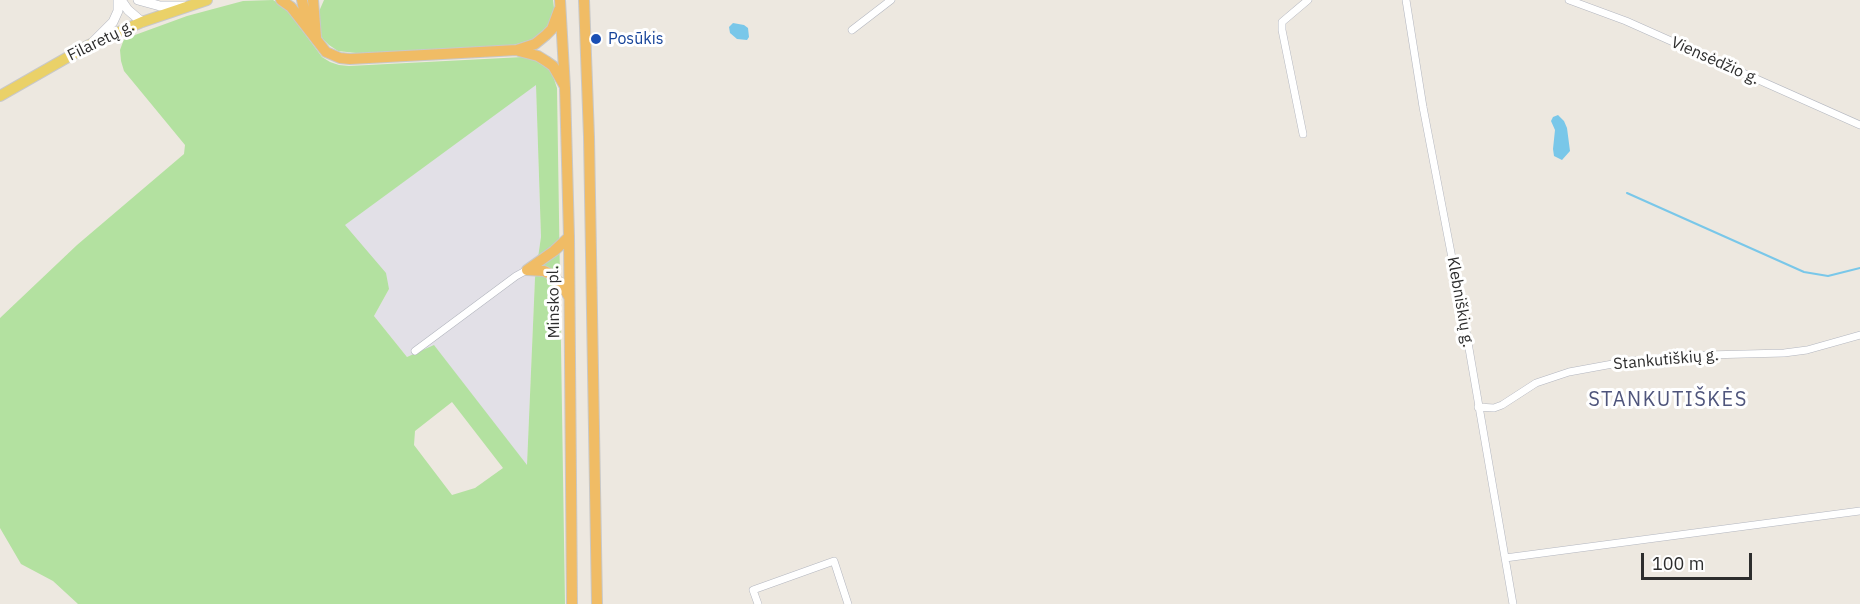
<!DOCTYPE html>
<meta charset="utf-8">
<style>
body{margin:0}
#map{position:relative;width:1860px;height:604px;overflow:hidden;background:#ede8e0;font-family:"IBM Plex Sans",sans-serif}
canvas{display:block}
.scale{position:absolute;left:1641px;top:553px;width:111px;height:27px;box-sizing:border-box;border:3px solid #2d2d2d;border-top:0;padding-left:8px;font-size:18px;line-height:21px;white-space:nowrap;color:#2d2d2d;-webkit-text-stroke:4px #fff;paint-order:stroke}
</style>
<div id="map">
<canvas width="1860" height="604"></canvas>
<div class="scale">100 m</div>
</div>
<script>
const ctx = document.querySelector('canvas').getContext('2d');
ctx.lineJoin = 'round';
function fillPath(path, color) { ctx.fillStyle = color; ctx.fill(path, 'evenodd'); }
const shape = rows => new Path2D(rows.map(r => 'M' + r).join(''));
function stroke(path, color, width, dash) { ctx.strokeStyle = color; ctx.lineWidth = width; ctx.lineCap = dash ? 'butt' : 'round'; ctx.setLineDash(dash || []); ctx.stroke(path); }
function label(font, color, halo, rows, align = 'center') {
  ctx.font = font + ' "IBM Plex Sans",sans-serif'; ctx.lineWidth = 6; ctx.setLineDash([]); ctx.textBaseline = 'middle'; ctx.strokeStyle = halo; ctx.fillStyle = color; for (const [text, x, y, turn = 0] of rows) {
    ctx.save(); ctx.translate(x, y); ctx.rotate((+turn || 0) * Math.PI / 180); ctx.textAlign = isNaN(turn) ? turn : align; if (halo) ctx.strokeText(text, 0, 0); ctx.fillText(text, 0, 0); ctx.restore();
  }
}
fillPath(shape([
 [536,84,541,237,535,278,527,466,434,346,407,357,374,316,389,289,344,225]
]), '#e2e0e7');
fillPath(shape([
 [273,0,283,6,290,14,322,57,330,62,339,65,349,66,523,57,534,58,547,67,552,73,557,88,565,604,78,604,53,581,21,564,0,528,0,318,77,245,184,154,185,145,124,71,121,61,120,50,124,39,187,16,243,1],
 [536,85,541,237,535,278,527,465,434,345,407,357,374,316,389,289,386,273,345,225],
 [452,402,503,468,475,488,452,495,414,445,415,431],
 [324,0,553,0,554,8,548,27,539,37,514,45,365,54,338,51,329,45,323,39,319,33,317,16]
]), '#b3e1a0');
fillPath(shape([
 [733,23,744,25,748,28,749,37,747,40,737,39,730,33,729,27],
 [1558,115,1564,121,1567,128,1570,151,1562,160,1554,156,1553,149,1555,130,1551,121,1553,117]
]), '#79c7e9');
stroke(shape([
 [1627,193,1804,272,1828,276,1860,268]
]), '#79c7e9', 2);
const minor = shape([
 [1406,0,1423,107,1466,331,1513,604],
 [1569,0,1626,21,1860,125],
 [852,30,891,0],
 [1303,134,1282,30,1282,22,1308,0],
 [415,351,516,276,527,270],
 [1478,407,1494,408,1502,405,1536,383,1569,372,1629,361,1707,355,1784,353,1807,350,1860,335],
 [1505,558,1860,511],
 [758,604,753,590,834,561,848,604]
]);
const secondary = shape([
 [121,0,128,10,142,22],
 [138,0,160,6,184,6],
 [93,42,113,22,118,11,118,0]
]);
const primary = shape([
 [0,96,89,45,142,22,207,0]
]);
const trunk = shape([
 [281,0,291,7,326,52,340,58,350,59,517,50,535,44,546,35,552,29,559,10],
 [302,0,307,24],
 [313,0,316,37],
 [560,0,565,88,569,237,572,604],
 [584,0,589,137,597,604],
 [519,51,538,56,546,61,553,66,564,85],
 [527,270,544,271,550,274,562,285,569,297],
 [527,270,554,251,569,237]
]);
stroke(minor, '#b3b6bf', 8);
stroke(secondary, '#b3b6bf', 10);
stroke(primary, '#c8c8c8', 12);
stroke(trunk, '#c8c8c8', 12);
stroke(minor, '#fff', 7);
stroke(secondary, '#fff', 9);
stroke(primary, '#ead168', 10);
stroke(trunk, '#f0bc65', 10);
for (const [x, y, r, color] of [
 [596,39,6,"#1a4fb4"]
]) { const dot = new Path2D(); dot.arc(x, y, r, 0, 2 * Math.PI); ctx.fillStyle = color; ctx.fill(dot); stroke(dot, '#fff', 2); }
label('16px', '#164399', '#fff', [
 ["Posūkis",608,39]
], 'left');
label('16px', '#2d2d2d', '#fff', [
 ["Filaretų g.",101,41,-26],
 ["Viensėdžio g.",1715,61,24],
 ["Minsko pl.",554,302,-91],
 ["Klebniškių g.",1460,302,80],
 ["Stankutiškių g.",1666,360,-5]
]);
ctx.letterSpacing = '1.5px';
label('20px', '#4f557c', '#fff', [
 ["STANKUTIŠKĖS",1668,400]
]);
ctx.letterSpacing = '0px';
</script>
